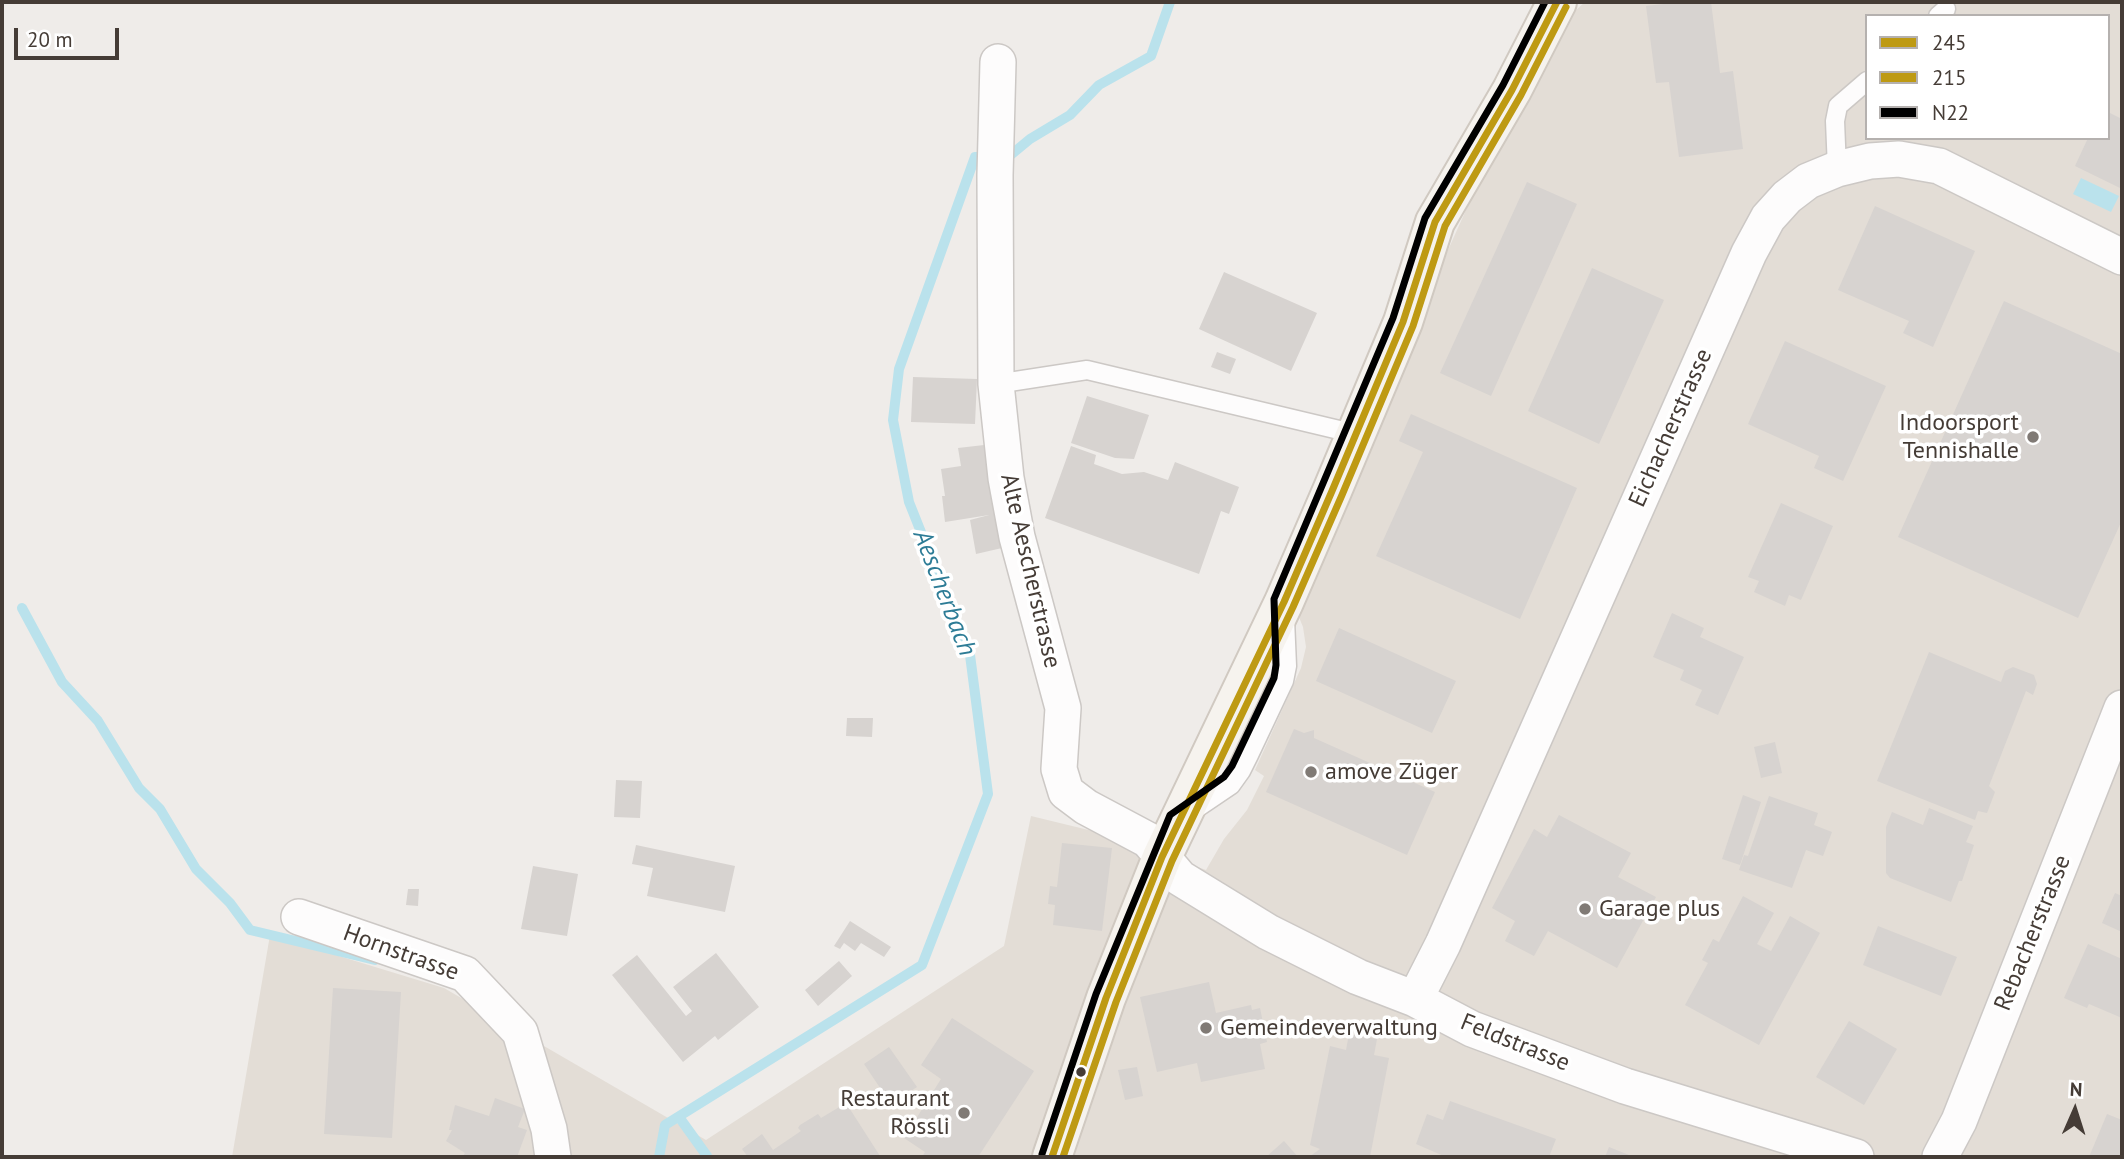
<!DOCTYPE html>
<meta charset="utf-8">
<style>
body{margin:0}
#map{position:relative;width:2124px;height:1159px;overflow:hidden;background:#efece9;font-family:"PT Sans",sans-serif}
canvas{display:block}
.frame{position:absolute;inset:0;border:4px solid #453c36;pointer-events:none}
.legend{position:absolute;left:1865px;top:14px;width:245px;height:126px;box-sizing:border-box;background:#fff;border:2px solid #b5b1af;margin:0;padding:9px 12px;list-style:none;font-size:21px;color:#453c36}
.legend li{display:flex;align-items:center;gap:14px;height:35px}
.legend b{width:35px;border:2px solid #b5b1af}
.north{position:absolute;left:2040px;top:1075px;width:70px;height:70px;-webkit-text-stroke:5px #fff;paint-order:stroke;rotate:3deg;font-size:19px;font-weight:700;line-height:28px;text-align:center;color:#453c36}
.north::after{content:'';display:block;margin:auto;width:24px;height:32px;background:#453c36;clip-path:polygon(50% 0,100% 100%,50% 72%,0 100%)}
.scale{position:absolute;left:14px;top:28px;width:105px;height:32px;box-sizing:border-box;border:4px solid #453c36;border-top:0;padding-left:9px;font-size:21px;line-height:24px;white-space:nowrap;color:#453c36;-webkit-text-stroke:5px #fff;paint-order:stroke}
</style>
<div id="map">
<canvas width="2124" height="1159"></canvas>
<div class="frame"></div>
<ul class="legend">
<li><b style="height:9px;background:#be9a13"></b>245</li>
<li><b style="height:9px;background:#be9a13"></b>215</li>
<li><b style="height:9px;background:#000"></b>N22</li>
</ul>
<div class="north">N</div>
<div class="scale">20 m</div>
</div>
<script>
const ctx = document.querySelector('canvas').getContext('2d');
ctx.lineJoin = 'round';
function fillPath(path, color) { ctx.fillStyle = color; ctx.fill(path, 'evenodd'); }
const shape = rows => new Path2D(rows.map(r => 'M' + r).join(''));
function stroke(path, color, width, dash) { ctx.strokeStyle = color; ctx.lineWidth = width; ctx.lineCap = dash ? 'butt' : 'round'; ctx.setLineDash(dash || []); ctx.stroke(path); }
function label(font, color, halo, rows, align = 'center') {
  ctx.font = font + ' "PT Sans",sans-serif'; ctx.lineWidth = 7; ctx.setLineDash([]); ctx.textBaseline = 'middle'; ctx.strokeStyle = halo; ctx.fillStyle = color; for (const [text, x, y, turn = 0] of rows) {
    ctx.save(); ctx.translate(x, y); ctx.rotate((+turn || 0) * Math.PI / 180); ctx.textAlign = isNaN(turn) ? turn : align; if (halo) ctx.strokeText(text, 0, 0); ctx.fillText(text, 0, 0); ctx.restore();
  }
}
fillPath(shape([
 [1585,2,2122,2,2122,1157,232,1157,270,935,444,988,706,1140,1004,946,1031,816,1105,834,1206,870,1224,839,1247,810,1264,776,1255,770,1301,668,1306,647,1303,627,1294,605,1294,592,1489,159,1564,21],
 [1867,16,2108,16,2108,138,1867,138]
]), '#e3ddd6');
fillPath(shape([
 [2081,178,2119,196,2111,212,2073,194]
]), '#bae2ec');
stroke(shape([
 [22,608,62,682,98,721,139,788,160,809,196,869,230,903,250,930,375,960],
 [679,1117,707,1156],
 [659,1157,665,1125,922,965,988,794,970,655,909,502,893,420,899,369,975,157,1007,158,1030,139,1070,115,1099,85,1151,56,1170,2]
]), '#bae2ec', 10);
fillPath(shape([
 [1681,2,1711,2,1720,73,1733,71,1743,149,1679,157,1669,82,1656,83,1646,6],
 [2108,112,2122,119,2122,189,2075,166,2088,138,2108,138],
 [1527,182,1577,204,1491,396,1440,373],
 [1875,206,1975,251,1933,347,1903,333,1909,321,1838,290],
 [1592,268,1664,300,1599,444,1528,411],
 [1224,272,1317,313,1291,371,1199,329],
 [2004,301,2122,354,2122,520,2078,618,1898,537],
 [1785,341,1886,386,1843,481,1814,468,1819,456,1748,424],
 [1217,352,1236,359,1230,374,1211,367],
 [913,377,977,379,975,424,911,422],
 [1087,396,1149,415,1134,459,1115,458,1071,443],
 [1411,414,1577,488,1520,619,1376,556,1423,452,1399,441],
 [984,445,995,515,1002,548,976,554,970,520,989,515,945,522,942,496,945,496,941,469,961,466,958,448],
 [1071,446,1096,455,1094,464,1122,474,1144,472,1168,480,1175,462,1239,487,1229,514,1221,511,1199,574,1045,518],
 [1781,503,1833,526,1801,600,1789,595,1785,606,1754,592,1759,581,1748,577],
 [1672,613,1704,628,1700,637,1744,657,1718,715,1695,705,1702,690,1680,680,1684,670,1653,657],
 [1339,628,1456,681,1432,733,1316,681],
 [1929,652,2001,682,2005,671,2013,667,2034,675,2037,684,2033,695,2026,691,1989,786,1995,792,1987,813,1978,811,1975,820,1877,781],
 [847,718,873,718,872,737,846,736],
 [1294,729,1304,733,1314,730,1314,738,1435,792,1407,855,1266,792],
 [1775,742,1782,773,1761,778,1754,747],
 [616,780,642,781,640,818,614,817],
 [1743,795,1761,802,1740,865,1722,859],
 [1769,796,1818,813,1814,825,1832,832,1823,856,1806,850,1792,888,1739,870,1744,855,1748,856],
 [1929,808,1973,826,1966,842,1974,845,1962,881,1959,881,1951,902,1890,878,1886,873,1886,827,1892,812,1923,825],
 [1559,815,1631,853,1618,877,1656,897,1617,968,1548,931,1534,956,1505,941,1515,921,1492,908,1534,829,1547,837],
 [1062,843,1112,848,1102,931,1053,925,1055,905,1048,904,1050,886,1057,887],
 [636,845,735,866,725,912,647,896,653,868,632,864],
 [533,866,578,874,567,936,521,929],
 [408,889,419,889,418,906,406,905],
 [2115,893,2122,896,2122,932,2102,923],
 [1743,896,1774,913,1757,944,1771,951,1790,916,1820,933,1759,1045,1685,1005,1708,963,1702,960,1713,939,1719,942],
 [850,921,891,947,884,957,861,943,855,951,844,943,840,949,834,946],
 [1878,926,1957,957,1941,996,1863,965],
 [2088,944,2122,959,2122,1018,2089,1004,2087,1008,2064,998],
 [716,953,759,1007,718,1040,715,1036,683,1062,612,975,637,955,686,1016,692,1011,673,987],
 [839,961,852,976,818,1006,805,990],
 [1209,982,1216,1013,1251,1005,1252,1010,1260,1008,1267,1042,1260,1044,1265,1069,1201,1082,1197,1063,1157,1072,1140,997],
 [333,988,401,992,392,1138,324,1134],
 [952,1018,1034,1071,978,1157,922,1157,925,1152,904,1138,941,1079,921,1065],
 [1849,1021,1897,1049,1864,1105,1816,1077],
 [1349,1034,1377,1039,1374,1055,1389,1058,1370,1157,1309,1157,1320,1149,1310,1145,1330,1046,1346,1050],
 [889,1047,917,1087,891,1104,864,1064],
 [1137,1067,1143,1096,1125,1100,1118,1070],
 [495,1098,525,1109,518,1127,527,1130,517,1157,463,1156,465,1153,446,1141,452,1130,449,1130,455,1105,489,1116],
 [1450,1101,1556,1139,1549,1157,1446,1157,1416,1144,1427,1114,1443,1120],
 [846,1103,880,1156,878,1157,748,1157,742,1149,762,1134,773,1150,801,1131,798,1128,800,1125,818,1114,821,1118],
 [2107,1114,2122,1120,2122,1157,2089,1157],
 [1284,1141,1298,1157,1266,1157],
 [1609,1147,1634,1157,1605,1157]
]), '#d7d3d0');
const lane = shape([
 [1938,16,1946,9],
 [1837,169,1835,121,1838,106,1867,81],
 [996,384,1087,370,1356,434],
 [1194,810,1231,785,1241,771,1249,755,1284,681,1287,666,1285,619]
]);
const street = shape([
 [998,62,995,175,996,384,1006,478,1017,537,1063,708,1059,769,1066,792,1086,807,1148,840,1180,878,1268,932,1358,977,1415,999,1472,1029,1625,1086,1856,1157],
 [299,917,465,974,520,1032,549,1129,553,1157],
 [1415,999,1443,944,1749,253,1768,218,1787,197,1808,181,1837,169,1870,161,1899,159,1939,166,2122,257],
 [1940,1157,1959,1121,2122,708]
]);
const secondary = shape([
 [1052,1157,1106,998,1162,857,1284,602,1332,491,1403,322,1435,222,1512,90,1557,2]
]);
stroke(lane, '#ccc8c5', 21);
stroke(street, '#ccc8c5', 38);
stroke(secondary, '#d0c9c1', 42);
stroke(lane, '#fdfcfc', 18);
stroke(street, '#fdfcfc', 35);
stroke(secondary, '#f6f3ee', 38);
stroke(shape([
 [1052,1157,1106,998,1162,857,1284,602,1332,491,1403,322,1435,222,1512,90,1557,2]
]), '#be9a13', 7);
stroke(shape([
 [1063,1157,1116,1002,1172,861,1293,607,1342,495,1413,326,1445,226,1521,95,1566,7]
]), '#be9a13', 7);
stroke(shape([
 [1042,1154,1096,994,1170,815,1224,777,1232,766,1274,678,1276,665,1274,599,1393,318,1425,218,1503,85,1545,2]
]), '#000', 7);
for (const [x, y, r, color] of [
 [2033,437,7,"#807a75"],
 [1311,772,7,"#807a75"],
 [1585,909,7,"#807a75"],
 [1206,1028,7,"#807a75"],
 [1081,1072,6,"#453c36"],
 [964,1113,7,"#807a75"]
]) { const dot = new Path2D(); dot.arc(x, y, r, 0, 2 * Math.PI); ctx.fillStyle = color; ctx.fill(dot); stroke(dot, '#fff', 2.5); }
label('24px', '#453c36', '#fff', [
 ["Indoorsport",2019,423,"right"],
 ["Tennishalle",2019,451,"right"],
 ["amove Züger",1325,772],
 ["Garage plus",1599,909],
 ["Gemeindeverwaltung",1220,1028],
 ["Restaurant",950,1099,"right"],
 ["Rössli",950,1127,"right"]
], 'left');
label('24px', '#453c36', '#fff', [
 ["Eichacherstrasse",1671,428,-66],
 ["Alte Aescherstrasse",1030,571,77],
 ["Rebacherstrasse",2033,933,-68],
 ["Hornstrasse",401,953,20],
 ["Feldstrasse",1515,1043,22]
]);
label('italic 26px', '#2d7c96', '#fff', [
 ["Aescherbach",944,593,69]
]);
</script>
